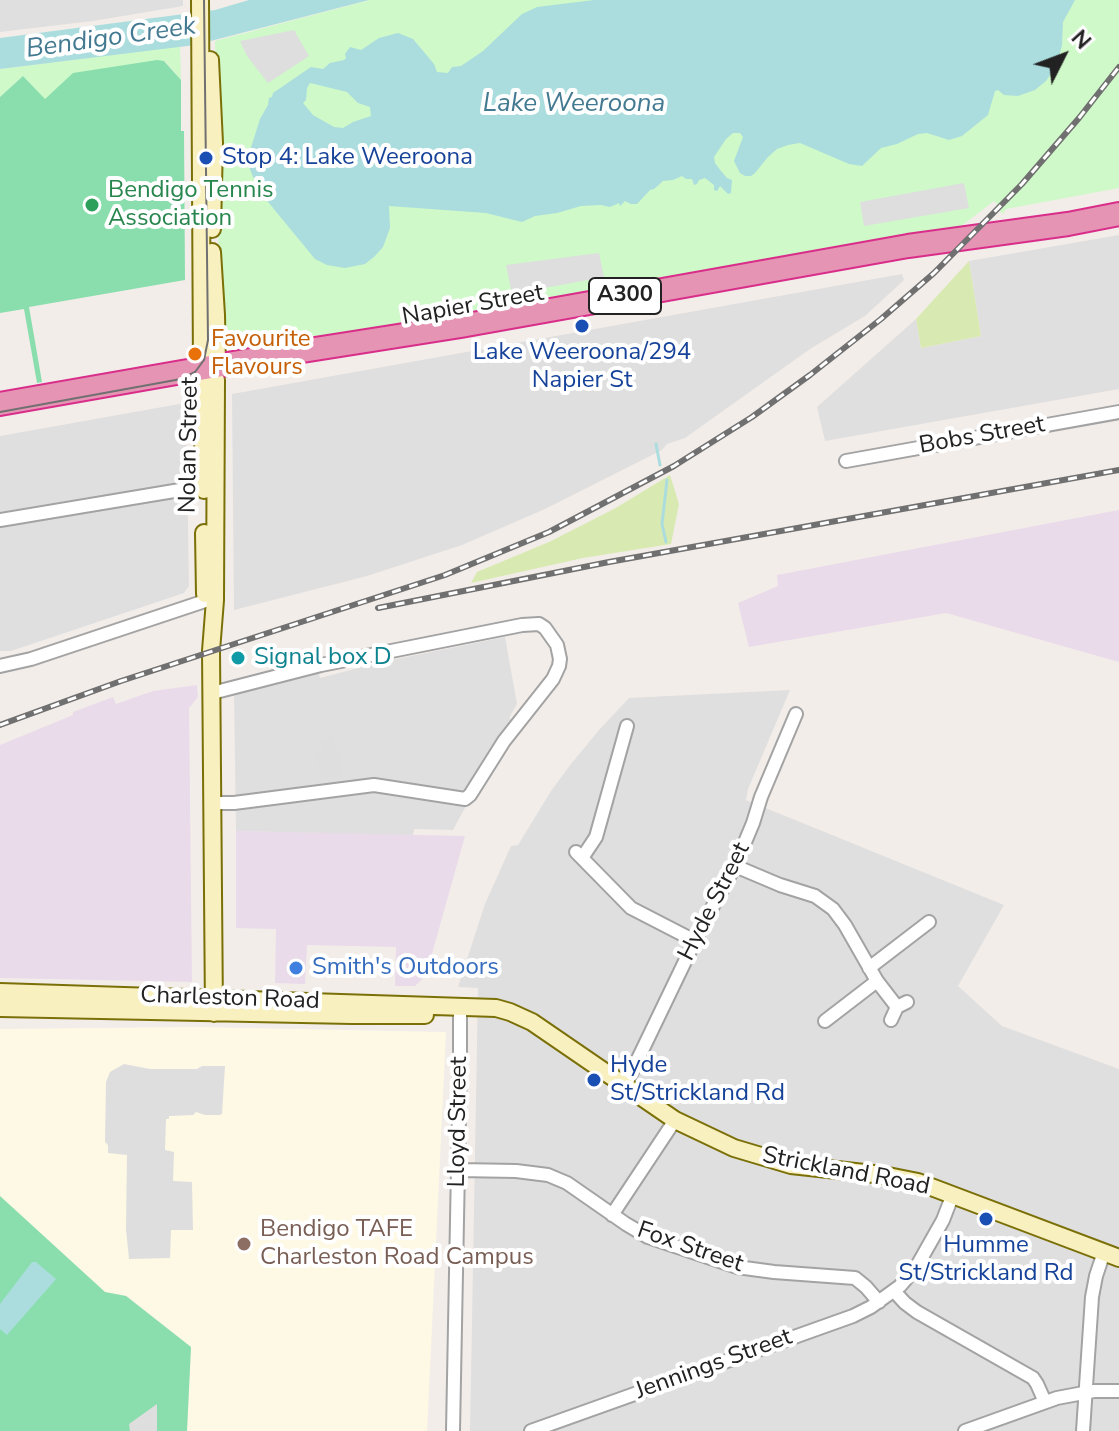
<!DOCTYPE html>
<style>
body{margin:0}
#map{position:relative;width:1119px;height:1431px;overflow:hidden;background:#f2ede9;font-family:"Nunito Sans",sans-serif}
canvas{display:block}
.north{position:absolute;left:1023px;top:16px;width:80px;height:80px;-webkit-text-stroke:6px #fff;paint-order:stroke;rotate:48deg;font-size:22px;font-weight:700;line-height:32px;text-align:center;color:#222}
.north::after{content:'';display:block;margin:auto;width:28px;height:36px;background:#222;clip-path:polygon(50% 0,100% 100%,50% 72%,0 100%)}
</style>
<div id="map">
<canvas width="1119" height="1431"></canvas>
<div class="north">N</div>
</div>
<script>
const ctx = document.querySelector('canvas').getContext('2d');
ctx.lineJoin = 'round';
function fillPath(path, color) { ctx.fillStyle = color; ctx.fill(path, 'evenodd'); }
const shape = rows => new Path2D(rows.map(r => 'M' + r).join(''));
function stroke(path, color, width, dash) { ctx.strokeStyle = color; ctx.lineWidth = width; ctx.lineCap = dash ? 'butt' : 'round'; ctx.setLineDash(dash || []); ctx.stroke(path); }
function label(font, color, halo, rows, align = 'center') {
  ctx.font = font + ' "Nunito Sans",sans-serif'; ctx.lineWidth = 8; ctx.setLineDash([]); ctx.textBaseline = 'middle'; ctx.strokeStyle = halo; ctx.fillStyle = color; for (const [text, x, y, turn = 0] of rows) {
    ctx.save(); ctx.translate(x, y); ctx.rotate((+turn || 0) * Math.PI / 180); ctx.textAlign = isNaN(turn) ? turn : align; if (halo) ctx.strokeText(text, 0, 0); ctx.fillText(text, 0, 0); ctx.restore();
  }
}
fillPath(shape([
 [0,0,183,0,183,6,93,21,0,32],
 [1119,235,1119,389,825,441,817,407,916,319,921,348,981,336,969,261],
 [902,274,904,280,865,316,810,349,685,438,667,444,662,450,545,509,462,545,367,576,234,610,232,394],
 [185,403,186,404,189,586,184,593,11,651,0,651,0,436],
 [505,637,517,704,509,718,512,719,463,792,467,804,453,830,414,829,413,836,236,831,234,691,318,670,320,678,377,663],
 [790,690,748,789,746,800,1004,905,958,986,1002,1026,1119,1069,1119,1431,470,1431,478,988,458,987,485,904,511,846,518,845,551,791,571,764,599,730,629,698]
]), '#e0dfdf');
fillPath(shape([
 [1119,510,1119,662,946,613,749,647,738,603,778,586,777,575],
 [197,685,198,697,189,708,192,982,0,978,0,745,73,715,73,712,113,697,116,704,153,691],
 [236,831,465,836,426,975,415,986,395,986,396,947,307,945,305,984,275,983,276,929,236,928]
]), '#eadbeb');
fillPath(shape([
 [195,1027,446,1032,427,1431,187,1431,191,1347,127,1296,105,1292,0,1196,0,1029]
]), '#fef9e5');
fillPath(shape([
 [969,261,981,336,921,348,916,319],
 [670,475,679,504,671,544,583,558,471,583,477,572,549,542,614,509]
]), '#d8eab1');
fillPath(shape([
 [370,0,1119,0,1119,188,1006,209,1003,214,996,207,997,204,994,201,960,227,466,317,245,350,222,348,218,253,219,216,215,41],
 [180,46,181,80,165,61,44,100,23,76,0,97,0,69]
]), '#cff9c9');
fillPath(shape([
 [157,60,164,61,181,80,181,131,184,131,185,280,29,307,42,382,37,383,24,309,0,313,0,97,23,76,45,99,73,73],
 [0,1196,105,1292,126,1296,191,1347,187,1431,0,1431]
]), '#8adead');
fillPath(shape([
 [294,30,309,56,268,83,247,56,240,41],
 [964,183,969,208,864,226,860,202],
 [599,253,604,277,512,294,506,265],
 [333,736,343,775,322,779,316,754,323,752,320,739],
 [124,1064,150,1069,197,1069,202,1066,225,1066,222,1114,219,1115,205,1115,196,1112,193,1115,169,1116,169,1119,166,1119,165,1150,174,1152,173,1181,192,1182,193,1230,171,1230,170,1258,129,1259,126,1229,127,1155,108,1153,108,1145,105,1142,106,1082,110,1072],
 [157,1404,157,1431,130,1431,129,1424]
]), '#dedede');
fillPath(shape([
 [249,0,369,0,195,45,0,69,0,38,215,10],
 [594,0,1075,0,1063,22,1062,45,1057,65,1046,81,1035,90,1018,96,1004,95,998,90,995,91,988,115,962,136,949,140,927,133,918,134,897,144,881,148,862,166,849,164,800,143,788,145,777,149,768,157,755,173,751,176,745,176,740,173,734,161,743,137,740,133,733,133,726,139,714,157,715,163,721,171,727,178,732,180,731,193,728,194,720,186,717,191,714,190,714,185,705,178,699,180,697,184,694,185,692,179,686,179,682,176,673,180,663,181,654,189,650,190,637,204,631,204,625,201,620,206,619,203,610,207,601,205,581,206,557,213,535,216,522,222,486,213,389,206,390,228,383,247,375,256,365,264,345,268,327,265,315,259,264,197,265,191,253,177,248,164,248,157,260,119,268,105,269,98,272,97,273,93,311,67,323,69,330,63,344,60,346,58,345,54,350,47,361,50,379,38,398,33,413,39,434,64,437,72,448,73,452,67,461,66,483,51,522,14,537,7],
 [310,83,347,92,358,103,370,107,371,116,353,122,343,128,334,127,313,115,303,103,306,100,307,88],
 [32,1262,36,1262,56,1279,7,1335,0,1329,0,1304]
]), '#abddde');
stroke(shape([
 [656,444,660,465],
 [666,542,662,524,667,480]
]), '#abddde', 3);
const street = shape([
 [846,461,1119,412],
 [0,520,204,486],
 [0,666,31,659,205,601],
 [212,693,321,665,522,625,539,624,545,628,557,645,560,659,559,666,553,679,504,741,470,795,465,799,374,785,234,803,212,803],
 [576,852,631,908,695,941],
 [582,858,596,837,627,726],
 [735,866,780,885,815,896,833,909,845,925,877,981,897,1007],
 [869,968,929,922],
 [891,1020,897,1007,907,1002],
 [825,1021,877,981],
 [625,1086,702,926,735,866,753,823,761,797,796,714],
 [459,1170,516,1171,548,1175,567,1183,626,1224,648,1237,737,1267,774,1272,855,1278,866,1287,879,1302],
 [612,1215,675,1120],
 [894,1291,905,1303,917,1312,1033,1378,1037,1384,1045,1402],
 [453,1431,460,1062,460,1005],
 [531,1431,853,1316,871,1307,900,1286,917,1266,943,1220,953,1194],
 [965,1431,1057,1398,1094,1391,1119,1391],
 [1083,1431,1092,1297,1096,1276,1104,1252]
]);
const secondary = shape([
 [200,0,202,369],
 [210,60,214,143,212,229],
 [212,252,216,315,217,366],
 [202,383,204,490],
 [204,533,205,594],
 [0,992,496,1008,510,1012,532,1022,675,1120,734,1148,791,1165,883,1175,918,1182,1119,1258],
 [0,1008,352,1015,425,1015],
 [214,1013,211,651,215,600,216,380]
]);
const highway = shape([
 [0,404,296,352,461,326,908,246,1068,224,1119,214]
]);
stroke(street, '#a3a3a3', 16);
stroke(secondary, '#7a7007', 20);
stroke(highway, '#d82e8a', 26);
stroke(street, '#fff', 12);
stroke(secondary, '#f9f0c0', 16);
stroke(highway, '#e694b4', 22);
stroke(shape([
 [0,412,181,379,195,372,204,360,208,340,204,0]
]), '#707070', 2);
const rail = shape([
 [378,608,609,562,1119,470],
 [0,725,121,681,445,575,549,532,674,466,752,417,810,375,881,319,934,273,1022,184,1079,118,1119,67]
]);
stroke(rail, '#707070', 6);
stroke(rail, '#fff', 3, [9]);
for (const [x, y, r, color] of [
 [206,158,8,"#1a4fb4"],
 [92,205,8,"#2e9e5b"],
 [582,326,8,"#1a4fb4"],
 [195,354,8,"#e8710a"],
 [238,658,8,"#0f9aa8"],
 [296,968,8,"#3f7fe0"],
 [594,1080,8,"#1a4fb4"],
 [986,1219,8,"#1a4fb4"],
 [244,1244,8,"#8d6e63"]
]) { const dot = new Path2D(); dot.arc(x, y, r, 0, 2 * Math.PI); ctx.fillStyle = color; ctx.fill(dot); stroke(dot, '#fff', 3); }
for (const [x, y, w] of [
 [625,296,72]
]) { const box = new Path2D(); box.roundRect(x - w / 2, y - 18, w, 36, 6); ctx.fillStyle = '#fff'; ctx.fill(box); stroke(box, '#222', 2); }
label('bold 22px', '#222', null, [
 ["A300",625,296]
]);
label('24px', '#164399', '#fff', [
 ["Stop 4: Lake Weeroona",222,158],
 ["Lake Weeroona/294",582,353,"center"],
 ["Napier St",582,381,"center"],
 ["Hyde",610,1066],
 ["St/Strickland Rd",610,1094],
 ["Humme",986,1246,"center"],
 ["St/Strickland Rd",986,1274,"center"]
], 'left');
label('24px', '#27864d', '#fff', [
 ["Bendigo Tennis",108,191],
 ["Association",108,219]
], 'left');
label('24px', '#222', '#fff', [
 ["Napier Street",473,306,-10],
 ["Bobs Street",982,436,-10],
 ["Nolan Street",190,445,-89],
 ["Hyde Street",715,902,-63],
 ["Charleston Road",230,999,2],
 ["Lloyd Street",459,1122,-89],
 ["Strickland Road",846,1172,11],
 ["Fox Street",690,1248,19],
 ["Jennings Street",714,1365,-20]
]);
label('24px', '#c56008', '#fff', [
 ["Favourite",211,340],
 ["Flavours",211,368]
], 'left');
label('24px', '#0d838f', '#fff', [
 ["Signal box D",254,658]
], 'left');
label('24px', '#366cbe', '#fff', [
 ["Smith's Outdoors",312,968]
], 'left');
label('24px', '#785e54', '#fff', [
 ["Bendigo TAFE",260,1230],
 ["Charleston Road Campus",260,1258]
], 'left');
label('italic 26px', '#437a91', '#fff', [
 ["Bendigo Creek",111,39,-8],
 ["Lake Weeroona",574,105]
]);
</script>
